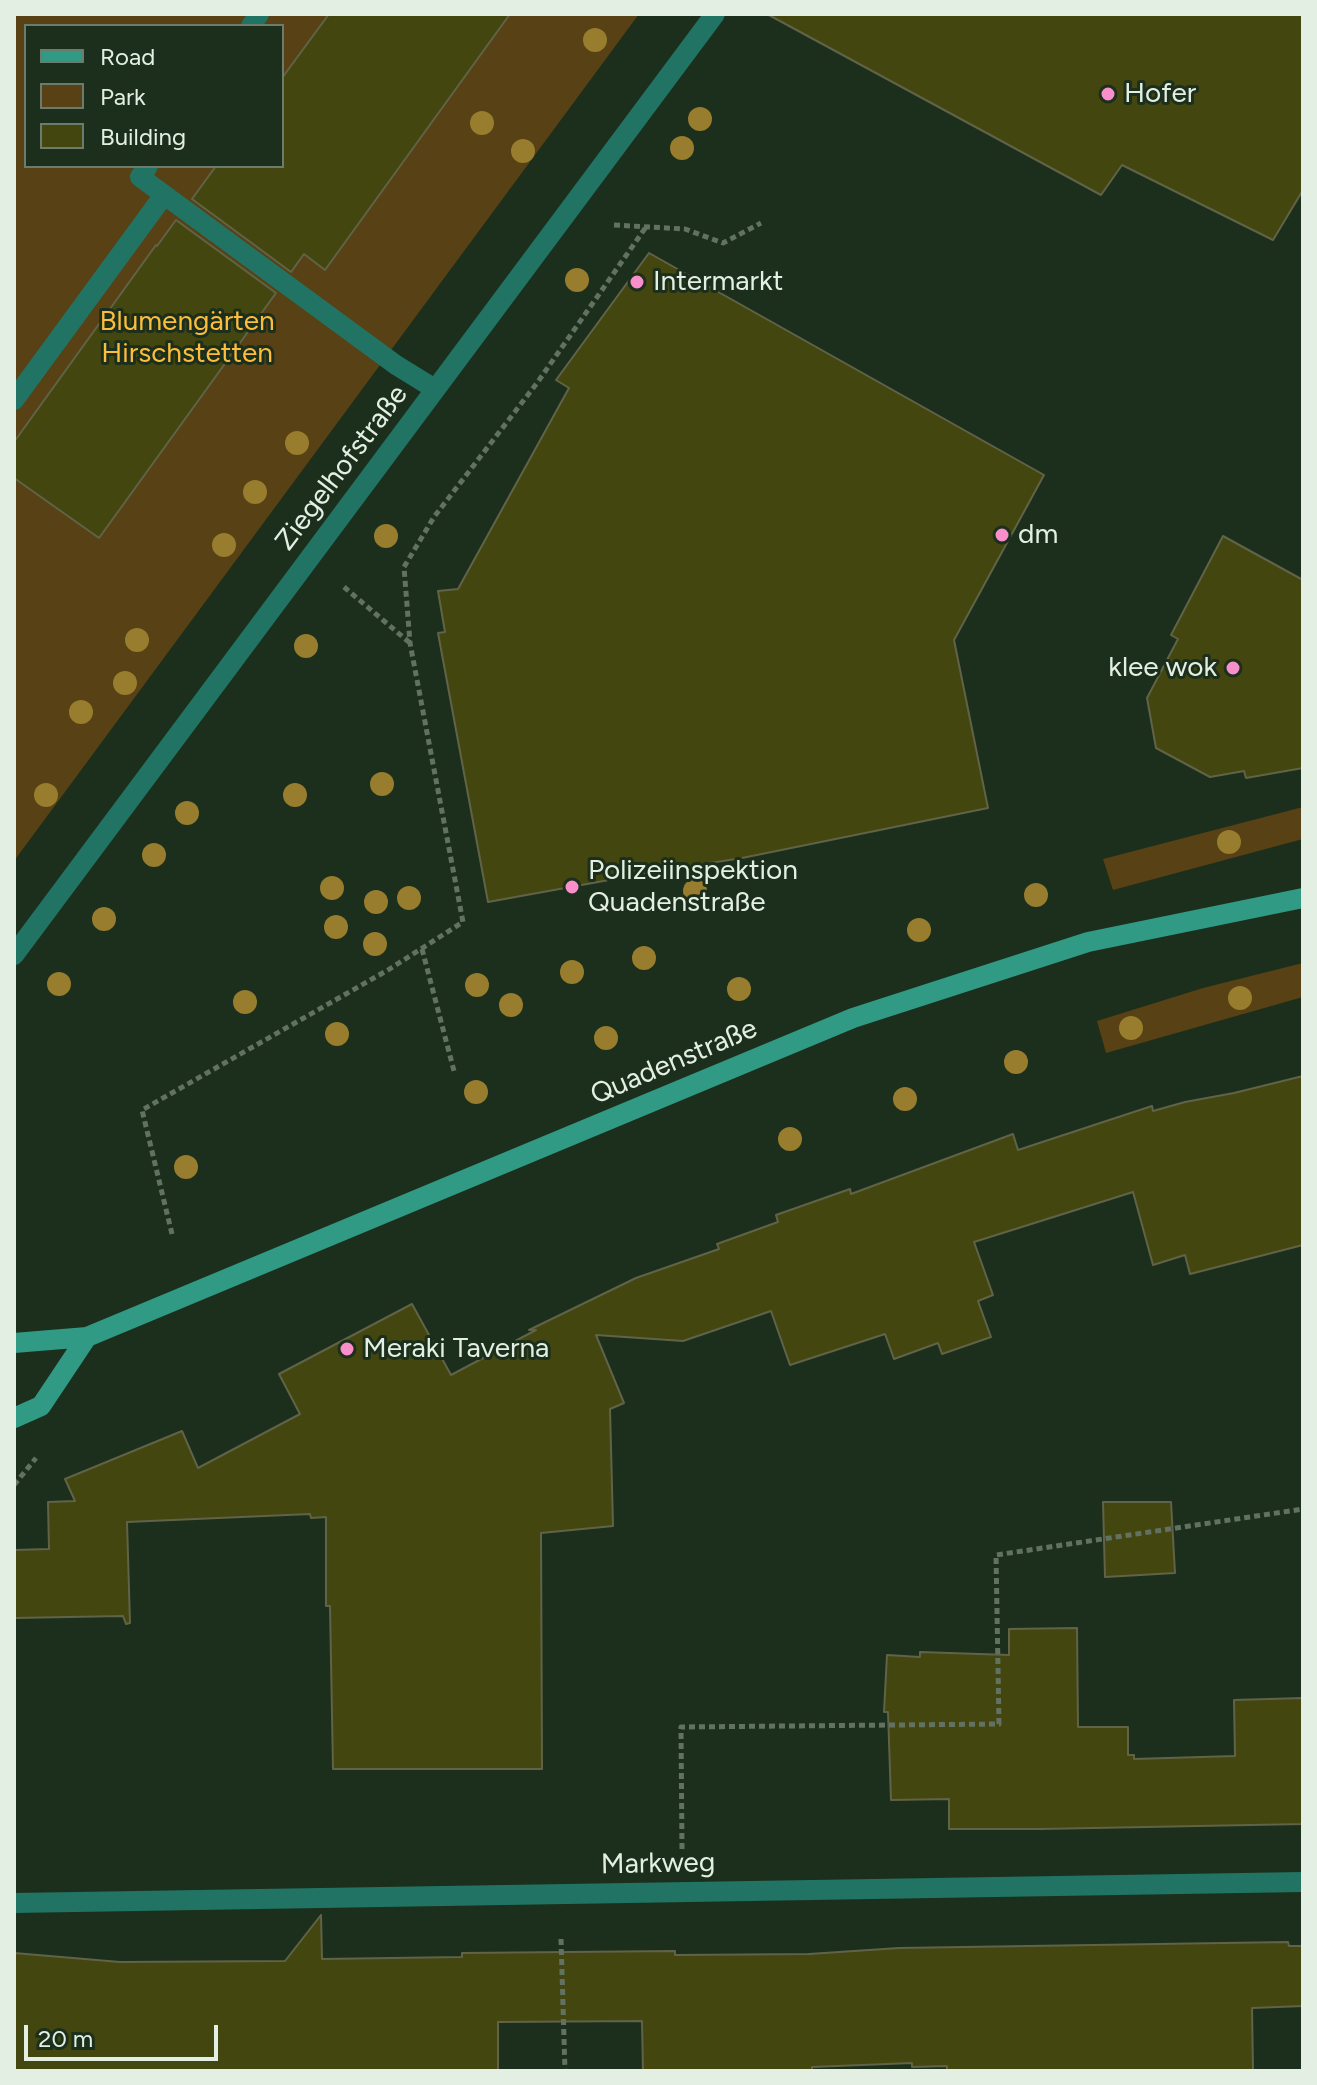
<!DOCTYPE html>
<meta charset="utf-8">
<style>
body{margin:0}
#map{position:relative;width:1317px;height:2085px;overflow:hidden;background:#1c2f1c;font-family:Figtree,sans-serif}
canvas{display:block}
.frame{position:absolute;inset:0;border:16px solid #e3efe3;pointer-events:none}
.legend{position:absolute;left:24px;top:24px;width:260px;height:144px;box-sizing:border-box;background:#1c2f1c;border:2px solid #6c7c6c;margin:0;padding:10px 14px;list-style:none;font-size:24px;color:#e3efe3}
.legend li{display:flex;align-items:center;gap:16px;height:40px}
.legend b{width:40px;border:2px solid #6c7c6c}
.scale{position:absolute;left:24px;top:2025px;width:194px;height:36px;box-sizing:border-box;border:4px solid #e3efe3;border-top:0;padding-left:10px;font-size:24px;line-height:28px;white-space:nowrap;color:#e3efe3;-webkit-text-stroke:6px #1c2f1c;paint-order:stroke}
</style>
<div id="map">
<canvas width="1317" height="2085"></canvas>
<div class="frame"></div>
<ul class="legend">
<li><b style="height:10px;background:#319a84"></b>Road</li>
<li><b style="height:22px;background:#584114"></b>Park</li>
<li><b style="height:22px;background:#43460f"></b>Building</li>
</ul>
<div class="scale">20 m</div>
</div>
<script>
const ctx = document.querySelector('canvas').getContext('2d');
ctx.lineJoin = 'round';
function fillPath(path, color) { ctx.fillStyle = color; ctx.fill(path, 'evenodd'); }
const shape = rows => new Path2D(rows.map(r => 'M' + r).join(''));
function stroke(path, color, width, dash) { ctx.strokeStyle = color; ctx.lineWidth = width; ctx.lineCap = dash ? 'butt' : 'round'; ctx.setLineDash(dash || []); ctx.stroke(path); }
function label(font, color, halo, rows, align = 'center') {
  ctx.font = font + ' Figtree,sans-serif'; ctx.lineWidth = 6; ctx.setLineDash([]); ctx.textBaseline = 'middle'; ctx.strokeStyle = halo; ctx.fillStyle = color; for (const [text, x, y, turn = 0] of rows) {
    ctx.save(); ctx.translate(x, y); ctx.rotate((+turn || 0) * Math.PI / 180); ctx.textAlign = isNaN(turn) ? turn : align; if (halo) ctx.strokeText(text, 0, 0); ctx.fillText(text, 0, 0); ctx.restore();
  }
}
fillPath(shape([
 [14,14,639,14,14,861],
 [26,26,282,26,282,166,26,166],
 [1303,807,1303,839,1113,890,1103,859],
 [1303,963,1303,997,1106,1053,1097,1021,1203,988]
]), '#584114');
const building = shape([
 [329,14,510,14,325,270,304,254,291,272,192,199,216,166,282,166,282,78,329,14],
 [767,14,1303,14,1303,190,1273,240,1122,165,1101,195,767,14],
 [176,220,276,293,99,538,14,478,14,442,156,245,157,246,176,220],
 [649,253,1044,475,954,640,988,808,742,858,653,872,488,902,438,633,445,632,438,591,458,589,569,388,556,380,649,253],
 [1223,536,1303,580,1303,768,1246,778,1244,771,1210,777,1156,748,1147,698,1178,639,1171,635,1223,536],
 [1303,1076,1303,1245,1190,1274,1185,1255,1153,1265,1133,1192,974,1242,993,1295,978,1301,991,1337,942,1354,938,1343,894,1359,885,1334,790,1365,771,1311,683,1341,596,1335,624,1403,610,1409,613,1526,541,1533,542,1769,333,1769,330,1606,326,1606,326,1517,311,1518,310,1514,127,1522,130,1623,126,1624,123,1616,14,1618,14,1550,49,1549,48,1502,75,1501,65,1479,182,1431,198,1468,300,1414,279,1374,412,1304,451,1375,536,1330,529,1330,636,1278,719,1249,717,1244,778,1222,776,1215,850,1189,851,1194,1013,1134,1018,1150,1152,1106,1153,1111,1185,1102,1234,1093,1303,1076],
 [1103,1502,1171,1502,1175,1573,1105,1577,1103,1502],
 [1077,1628,1078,1727,1128,1727,1128,1755,1134,1755,1134,1759,1235,1756,1234,1700,1303,1698,1303,1824,1041,1829,949,1829,949,1799,891,1800,888,1712,884,1712,887,1655,920,1657,920,1652,1009,1655,1009,1629,1077,1628],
 [321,1915,322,1959,462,1957,462,1953,675,1951,675,1955,809,1954,899,1948,1288,1942,1289,1946,1303,1946,1303,2006,1252,2008,1253,2071,947,2071,947,2066,912,2067,912,2063,812,2067,812,2071,643,2071,642,2021,498,2022,498,2071,14,2071,14,1953,120,1962,285,1961,321,1915]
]);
fillPath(building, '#43460f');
stroke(building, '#606347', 2);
stroke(shape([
 [614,225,685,229,723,243,761,223],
 [344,587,410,643],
 [422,949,454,1071],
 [172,1234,142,1110,388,970,463,922,410,643,404,567,434,517,537,383,646,227],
 [14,1485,36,1458],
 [682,1849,681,1727,999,1724,996,1555,1303,1509],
 [561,1939,565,2071]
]), '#627262', 5, [6, 4]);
stroke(shape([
 [251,26,259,14],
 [148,166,140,177,396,365,435,389],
 [14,400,164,195]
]), '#217463', 20);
stroke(shape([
 [14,955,715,14],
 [14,1903,1303,1882]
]), '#217463', 20);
stroke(shape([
 [14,1343,87,1337,853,1018,1088,942,1303,898],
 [14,1418,41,1406,87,1337]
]), '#319a84', 20);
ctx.fillStyle = '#977d2d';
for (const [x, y] of [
 [595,40],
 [700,119],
 [482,123],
 [682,148],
 [523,151],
 [577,280],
 [297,443],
 [255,492],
 [386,536],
 [224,545],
 [137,640],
 [306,646],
 [125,683],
 [81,712],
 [382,784],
 [46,795],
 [295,795],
 [187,813],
 [1229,842],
 [154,855],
 [332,888],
 [695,891],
 [1036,895],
 [409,898],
 [376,902],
 [104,919],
 [336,927],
 [919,930],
 [375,944],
 [644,958],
 [572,972],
 [59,984],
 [477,985],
 [739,989],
 [1240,998],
 [245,1002],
 [511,1005],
 [1131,1028],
 [337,1034],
 [606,1038],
 [1016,1062],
 [476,1092],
 [905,1099],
 [790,1139],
 [186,1167]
]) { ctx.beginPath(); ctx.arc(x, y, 12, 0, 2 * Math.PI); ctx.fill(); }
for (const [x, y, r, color] of [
 [1108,94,8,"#f98fca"],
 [637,282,8,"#f98fca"],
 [1002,535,8,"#f98fca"],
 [1233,668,8,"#f98fca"],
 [572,887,8,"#f98fca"],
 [347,1349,8,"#f98fca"]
]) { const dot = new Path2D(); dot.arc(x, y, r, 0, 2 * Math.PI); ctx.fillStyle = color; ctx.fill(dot); stroke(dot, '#1c2f1c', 3); }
label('28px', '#e3efe3', '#1c2f1c', [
 ["Hofer",1124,94],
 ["Intermarkt",653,282],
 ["dm",1018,535],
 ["klee wok",1217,668,"right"],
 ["Polizeiinspektion",588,871],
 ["Quadenstraße",588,903],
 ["Meraki Taverna",363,1349]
], 'left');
label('28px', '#fcbd3b', '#1c2f1c', [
 ["Blumengärten",187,322],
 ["Hirschstetten",187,354]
]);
label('28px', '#e3efe3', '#1c2f1c', [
 ["Ziegelhofstraße",342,468,-53],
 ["Quadenstraße",674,1062,-23],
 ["Markweg",658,1864,-1]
]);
</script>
